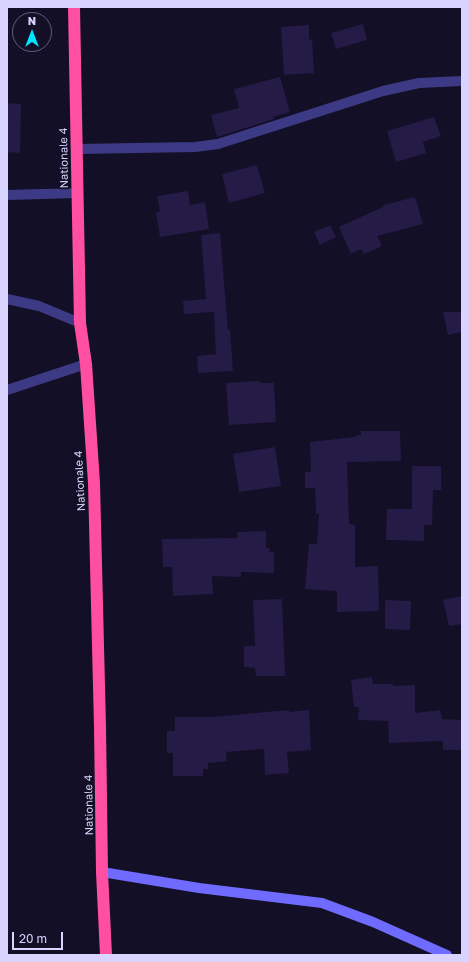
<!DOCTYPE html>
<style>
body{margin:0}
#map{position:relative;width:469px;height:962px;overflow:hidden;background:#130f26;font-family:"Golos Text",sans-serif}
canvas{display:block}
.frame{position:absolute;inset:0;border:8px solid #d9d4ff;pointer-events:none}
.north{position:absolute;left:12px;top:12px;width:40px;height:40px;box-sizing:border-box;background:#130f26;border:1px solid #625e7d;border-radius:50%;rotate:0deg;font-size:11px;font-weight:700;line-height:16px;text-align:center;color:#d9d4ff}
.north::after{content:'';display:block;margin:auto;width:14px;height:18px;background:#00e5ff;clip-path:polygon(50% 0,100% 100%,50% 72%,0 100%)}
.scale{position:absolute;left:12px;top:932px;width:51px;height:18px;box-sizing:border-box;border:2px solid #d9d4ff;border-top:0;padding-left:5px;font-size:12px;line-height:14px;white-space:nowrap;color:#d9d4ff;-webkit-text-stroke:3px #130f26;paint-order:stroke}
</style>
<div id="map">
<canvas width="469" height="962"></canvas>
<div class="frame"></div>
<div class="north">N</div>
<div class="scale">20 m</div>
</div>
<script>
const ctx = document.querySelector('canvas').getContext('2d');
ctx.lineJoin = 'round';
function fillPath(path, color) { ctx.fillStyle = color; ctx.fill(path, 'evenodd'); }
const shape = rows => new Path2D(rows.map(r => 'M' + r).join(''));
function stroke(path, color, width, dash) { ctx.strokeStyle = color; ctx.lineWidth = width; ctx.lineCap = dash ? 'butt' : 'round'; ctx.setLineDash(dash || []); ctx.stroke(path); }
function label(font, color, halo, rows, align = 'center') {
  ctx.font = font + ' "Golos Text",sans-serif'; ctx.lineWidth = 4; ctx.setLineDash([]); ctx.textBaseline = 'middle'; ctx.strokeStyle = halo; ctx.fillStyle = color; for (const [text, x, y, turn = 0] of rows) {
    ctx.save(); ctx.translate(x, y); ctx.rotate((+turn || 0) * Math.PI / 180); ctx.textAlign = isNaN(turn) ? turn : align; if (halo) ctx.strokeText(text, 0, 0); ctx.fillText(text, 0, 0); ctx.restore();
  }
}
fillPath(shape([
 [363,24,367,40,336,49,331,33],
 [309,25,309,40,312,39,314,73,284,75,281,27],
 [280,77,290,112,273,117,274,119,217,137,211,115,239,108,234,89],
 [7,103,21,104,20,153,7,152],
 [434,117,441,136,423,142,426,153,396,162,387,131],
 [257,165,265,193,229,203,222,174],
 [188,191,190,205,205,202,209,229,160,237,156,212,160,211,157,196],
 [415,197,423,224,377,236,382,246,364,254,361,249,351,254,339,227,385,206,384,205],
 [330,225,336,237,320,245,314,232],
 [220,233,228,330,230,330,233,371,198,373,197,356,216,354,214,312,184,314,183,301,206,299,201,235],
 [443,312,462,312,462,332,448,335],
 [260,381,260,383,274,383,276,422,229,425,226,383],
 [361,431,400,431,401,461,347,462,349,524,355,525,355,567,378,566,379,611,337,612,337,591,305,589,309,544,317,544,319,514,316,514,315,488,305,488,305,472,311,472,310,442,355,437,355,436,361,435],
 [275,447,281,486,239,492,233,454],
 [412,466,441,466,441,490,433,490,432,525,424,525,424,541,386,540,387,509,412,509],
 [266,531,266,548,270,548,269,552,274,552,274,573,241,572,241,577,212,576,213,594,173,596,172,567,163,567,162,539,237,538,237,532],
 [462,596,462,624,449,626,443,600],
 [282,599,285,676,256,676,255,668,244,667,244,646,255,646,253,600],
 [385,600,411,601,410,630,385,629],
 [372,677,373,684,393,684,393,686,415,685,415,713,440,710,442,719,462,720,462,750,443,750,443,741,389,743,388,721,358,720,359,707,354,707,351,680],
 [289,710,289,712,309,710,311,750,287,752,289,773,265,775,264,749,226,752,227,761,208,763,208,769,203,769,203,776,173,776,173,753,167,753,167,731,175,731,175,717,212,717]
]), '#241b47');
stroke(shape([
 [77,149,195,147,218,144,383,91,419,83,462,81],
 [7,195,78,193],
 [7,299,39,306,80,323],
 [7,390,86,364]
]), '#3d3a85', 10);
stroke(shape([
 [102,872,199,888,322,903,373,922,447,955]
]), '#6f6bff', 10);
stroke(shape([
 [74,7,80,323,86,364,94,483,100,727,102,872,106,955]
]), '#ff4fa3', 12);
label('11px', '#d9d4ff', '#130f26', [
 ["Nationale 4",64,158,-91],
 ["Nationale 4",80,481,-93],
 ["Nationale 4",89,805,-91]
]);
</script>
